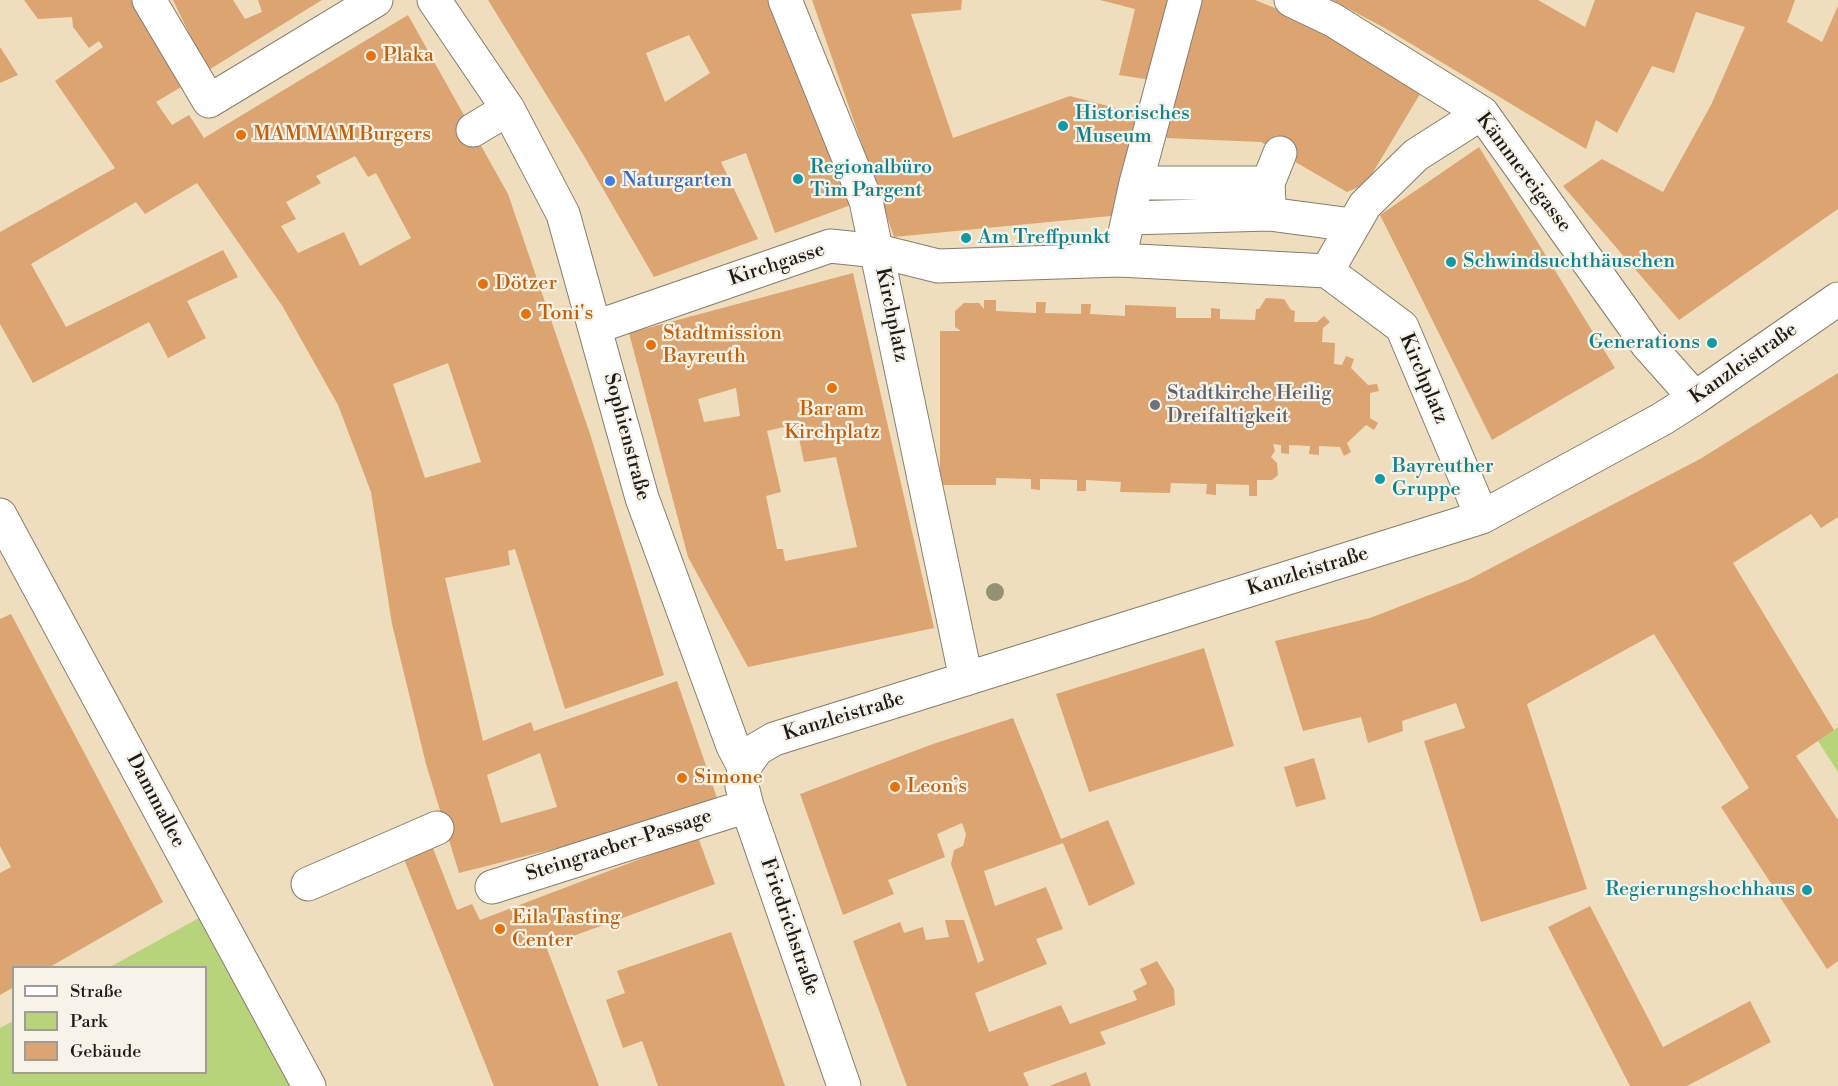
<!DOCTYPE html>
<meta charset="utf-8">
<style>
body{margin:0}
#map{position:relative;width:1838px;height:1086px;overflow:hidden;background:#efdebd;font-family:"Libre Bodoni",serif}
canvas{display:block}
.legend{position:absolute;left:12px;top:966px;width:195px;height:108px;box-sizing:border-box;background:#f7f3e8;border:2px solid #9f9d96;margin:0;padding:8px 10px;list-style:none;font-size:18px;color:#1c1c1c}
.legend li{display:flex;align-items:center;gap:12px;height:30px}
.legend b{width:30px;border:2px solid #9f9d96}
</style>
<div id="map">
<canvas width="1838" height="1086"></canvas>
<ul class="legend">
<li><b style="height:8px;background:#fff"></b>Straße</li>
<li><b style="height:16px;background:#b7d47a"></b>Park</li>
<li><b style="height:16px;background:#dca471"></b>Gebäude</li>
</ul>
</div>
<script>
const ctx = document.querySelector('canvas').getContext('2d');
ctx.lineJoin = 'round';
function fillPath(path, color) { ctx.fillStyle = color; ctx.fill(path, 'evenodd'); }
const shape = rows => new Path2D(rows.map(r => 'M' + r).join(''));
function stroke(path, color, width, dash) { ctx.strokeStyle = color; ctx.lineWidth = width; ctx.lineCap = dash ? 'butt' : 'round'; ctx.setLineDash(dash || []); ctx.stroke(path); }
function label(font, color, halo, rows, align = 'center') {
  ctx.font = font + ' "Libre Bodoni",serif'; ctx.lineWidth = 4.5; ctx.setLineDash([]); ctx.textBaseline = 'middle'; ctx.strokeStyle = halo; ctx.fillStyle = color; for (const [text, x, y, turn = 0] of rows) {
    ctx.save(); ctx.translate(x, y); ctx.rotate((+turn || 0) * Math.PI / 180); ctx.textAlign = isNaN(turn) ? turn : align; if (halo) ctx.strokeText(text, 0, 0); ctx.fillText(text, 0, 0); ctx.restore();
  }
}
fillPath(shape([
 [1838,727,1838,772,1818,741],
 [208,913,292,1086,0,1086,0,1028,13,1021,14,1072,206,1072,206,968,110,967]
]), '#b7d47a');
fillPath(shape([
 [24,0,132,0,186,84,156,102,172,125,189,115,204,138,408,15,508,194,590,434,664,675,565,709,515,549,508,551,510,565,445,578,483,741,531,722,534,731,677,681,717,798,569,845,459,873,426,764,392,624,371,492,338,405,283,307,197,183,145,214,136,202,31,264,66,327,223,250,238,277,187,301,206,338,168,358,149,322,33,383,0,324,0,232,115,168,55,81,103,47,99,41,89,48,73,27,72,17,38,19],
 [355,156,368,177,376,173,411,238,360,266,344,232,298,253,281,226,296,219,286,202,321,183,316,176],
 [448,363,481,462,425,478,393,384],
 [540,753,557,807,501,823,487,775],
 [173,0,233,0,245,19,262,12,258,0,322,0,207,71],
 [488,0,770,0,851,205,775,233,746,153,721,162,758,239,654,277,584,156],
 [689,35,710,73,665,102,646,53],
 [812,0,962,0,961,10,911,14,953,138,1070,96,1142,115,1121,215,894,237],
 [1100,0,1169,0,1151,80,1119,75,1135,9],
 [1201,0,1255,0,1312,23,1423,89,1366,184,1347,192,1261,142,1166,138],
 [1332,0,1538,0,1585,27,1595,0,1795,0,1787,22,1822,42,1838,6,1838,209,1679,320,1563,186,1602,159,1663,192,1711,105,1745,27,1696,12,1674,73,1652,66,1617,133,1596,120,1586,149,1383,27],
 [0,47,18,75,0,83],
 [1479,147,1615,368,1492,440,1380,215],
 [853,273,934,628,748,667,688,557,629,333],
 [736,388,740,416,704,422,698,399],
 [796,424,804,462,836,457,857,547,785,561,783,549,777,549,766,496,781,492,767,431],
 [1266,298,1284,299,1291,310,1295,311,1294,322,1317,322,1324,316,1330,322,1323,328,1322,342,1335,343,1334,364,1342,365,1346,356,1354,359,1351,368,1368,385,1377,384,1379,391,1370,393,1370,418,1378,423,1374,430,1366,425,1347,443,1351,452,1344,456,1340,447,1319,446,1319,455,1309,454,1310,446,1289,445,1289,454,1281,453,1281,445,1273,444,1275,451,1271,457,1277,463,1278,475,1272,480,1257,480,1257,496,1249,496,1249,485,1216,484,1216,495,1206,494,1207,484,1171,483,1170,493,1120,492,1121,482,1086,480,1086,491,1077,491,1077,480,1040,479,1040,490,1031,489,1031,479,996,478,996,485,940,485,940,331,961,331,955,327,955,311,964,303,979,303,984,309,984,300,996,300,996,311,1036,313,1036,302,1046,302,1045,313,1081,314,1081,304,1091,304,1090,314,1125,316,1125,305,1176,307,1176,318,1211,318,1211,308,1220,309,1220,319,1255,320,1256,309,1259,309],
 [1838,373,1838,517,1821,528,1811,514,1733,563,1834,730,1796,756,1838,820,1838,961,1827,969,1721,807,1749,788,1654,634,1527,704,1587,889,1481,922,1424,741,1465,728,1456,703,1402,721,1403,731,1368,743,1361,717,1303,731,1275,641,1370,618,1468,580,1700,459],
 [11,614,163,902,48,968,14,968,14,987,0,995,0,873,11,867,0,846,0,619],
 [1204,648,1234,746,1089,792,1056,694],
 [1013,718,1061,839,1108,820,1135,884,1089,906,1063,843,984,871,995,906,1046,887,1063,929,1036,939,1047,964,975,993,989,1032,1061,1005,1070,1024,1137,1000,1133,991,1147,984,1140,969,1157,961,1174,989,1175,1005,1100,1032,1106,1044,1023,1073,1029,1086,907,1086,853,941,900,922,904,933,923,927,926,940,949,937,945,920,964,920,978,963,984,960,951,864,954,850,963,846,966,834,962,823,937,834,945,857,888,880,894,894,843,915,800,794,933,744],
 [1314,758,1326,799,1296,807,1284,767],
 [698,837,715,884,546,946,599,1086,494,1086,402,854,431,843,457,910,472,904,480,920],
 [1590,906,1663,1047,1750,1001,1771,1042,1687,1086,1630,1086,1548,927],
 [731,932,785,1086,658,1086,642,1041,623,1048,606,1000,625,993,617,971],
 [1086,1072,1091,1086,1049,1086]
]), '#dca471');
const minor = shape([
 [149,0,209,101,376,0],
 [434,0,508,109,563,214,642,498,733,746,744,767],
 [785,0,866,201,966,679],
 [1291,0,1333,20,1482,113,1647,344,1695,398],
 [473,130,508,109],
 [1136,183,1268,183],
 [1269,204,1268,183,1280,153],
 [1129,218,1269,214,1352,225],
 [1119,260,1136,183,1185,0],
 [1327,271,1365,205,1416,155,1482,113],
 [596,327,830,246,878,251,938,266,1119,260,1327,271,1402,327,1482,517],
 [0,515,309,1086],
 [744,767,757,749,774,739,1482,517,1662,419,1695,398,1838,299],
 [744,767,742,786,747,806,844,1086],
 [308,884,437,828],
 [492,887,747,806]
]);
stroke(minor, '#867d6c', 35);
stroke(minor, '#fff', 33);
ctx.fillStyle = '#949274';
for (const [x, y] of [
 [995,592]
]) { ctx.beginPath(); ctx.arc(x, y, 9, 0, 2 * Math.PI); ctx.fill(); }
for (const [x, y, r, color] of [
 [371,56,6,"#e8710a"],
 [1063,126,6,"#0f9aa8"],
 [241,135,6,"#e8710a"],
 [798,179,6,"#0f9aa8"],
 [610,181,6,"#3f7fe0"],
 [966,238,6,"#0f9aa8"],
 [1451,262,6,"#0f9aa8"],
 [483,284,6,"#e8710a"],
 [526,314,6,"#e8710a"],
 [1712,343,6,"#0f9aa8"],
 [651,345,6,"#e8710a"],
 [832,388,6,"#e8710a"],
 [1155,405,6,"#6b7280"],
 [1380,479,6,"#0f9aa8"],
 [682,778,6,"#e8710a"],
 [895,787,6,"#e8710a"],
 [1807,890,6,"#0f9aa8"],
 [500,929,6,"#e8710a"]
]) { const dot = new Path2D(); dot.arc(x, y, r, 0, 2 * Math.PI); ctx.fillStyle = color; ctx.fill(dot); stroke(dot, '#f7f3e8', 2); }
label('20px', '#c56008', '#f7f3e8', [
 ["Plaka",383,56],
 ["MAM MAM Burgers",253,135],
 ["Dötzer",495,284],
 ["Toni's",538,314],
 ["Stadtmission",663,334],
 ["Bayreuth",663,357],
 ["Bar am",832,410,"center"],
 ["Kirchplatz",832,433,"center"],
 ["Simone",694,778],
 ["Leon’s",907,787],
 ["Eila Tasting",512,918],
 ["Center",512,941]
], 'left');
label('20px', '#0d838f', '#f7f3e8', [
 ["Historisches",1075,114],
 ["Museum",1075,137],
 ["Regionalbüro",810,168],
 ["Tim Pargent",810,191],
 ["Am Treffpunkt",978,238],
 ["Schwindsuchthäuschen",1463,262],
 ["Generations",1700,343,"right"],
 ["Bayreuther",1392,467],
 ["Gruppe",1392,490],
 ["Regierungshochhaus",1795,890,"right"]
], 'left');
label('20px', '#1c1c1c', '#f7f3e8', [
 ["Kämmereigasse",1523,173,53],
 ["Kirchgasse",777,265,-18],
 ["Kirchplatz",891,315,78],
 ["Kanzleistraße",1744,364,-35],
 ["Kirchplatz",1423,379,67],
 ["Sophienstraße",626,437,75],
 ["Kanzleistraße",1308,572,-17],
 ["Kanzleistraße",844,717,-17],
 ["Dammallee",155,801,62],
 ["Steingraeber-Passage",619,846,-18],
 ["Friedrichstraße",789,927,71]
]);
label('20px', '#366cbe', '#f7f3e8', [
 ["Naturgarten",622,181]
], 'left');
label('20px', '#5b616d', '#f7f3e8', [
 ["Stadtkirche Heilig",1167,394],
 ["Dreifaltigkeit",1167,417]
], 'left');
</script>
